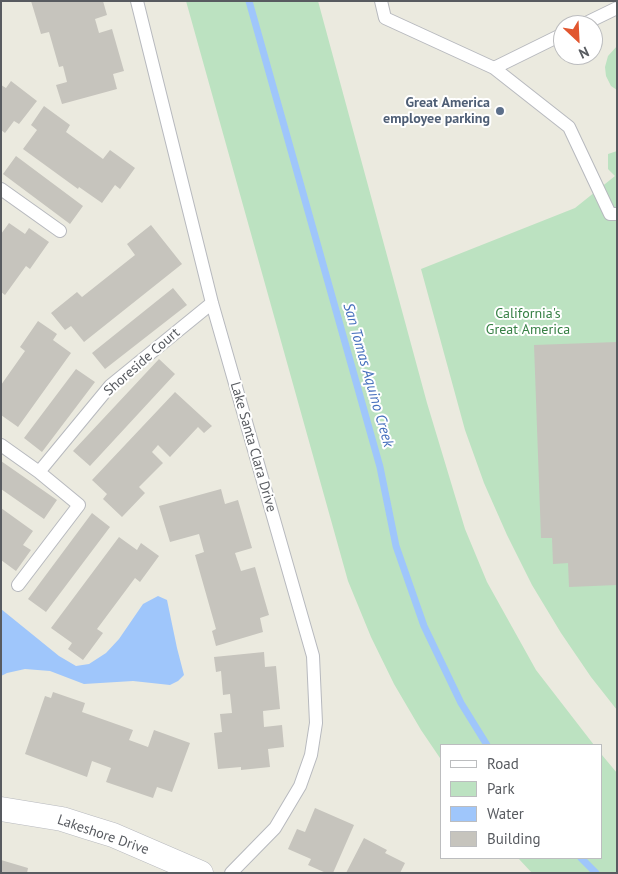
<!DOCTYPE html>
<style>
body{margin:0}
#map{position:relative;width:618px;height:874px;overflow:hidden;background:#ebeadf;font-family:"PT Sans",sans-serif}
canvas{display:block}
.frame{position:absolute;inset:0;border:2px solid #585b60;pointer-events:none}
.legend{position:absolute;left:440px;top:744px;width:162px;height:115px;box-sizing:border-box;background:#fff;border:1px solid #bcbdbf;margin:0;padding:6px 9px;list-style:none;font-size:15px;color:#585b60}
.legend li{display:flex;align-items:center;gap:10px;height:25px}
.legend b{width:25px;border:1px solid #bcbdbf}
.north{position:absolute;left:553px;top:15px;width:50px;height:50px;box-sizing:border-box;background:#fff;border:1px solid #bcbdbf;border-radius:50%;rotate:155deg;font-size:14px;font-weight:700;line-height:20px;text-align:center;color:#585b60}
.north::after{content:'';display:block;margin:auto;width:18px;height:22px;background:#e1562f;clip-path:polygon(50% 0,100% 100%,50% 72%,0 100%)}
</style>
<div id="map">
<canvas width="618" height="874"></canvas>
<div class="frame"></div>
<ul class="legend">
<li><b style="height:6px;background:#fff"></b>Road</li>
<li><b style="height:14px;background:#bce2c1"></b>Park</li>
<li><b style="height:14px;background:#9fc6fb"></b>Water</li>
<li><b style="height:14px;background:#c6c4bd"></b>Building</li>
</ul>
<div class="north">N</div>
</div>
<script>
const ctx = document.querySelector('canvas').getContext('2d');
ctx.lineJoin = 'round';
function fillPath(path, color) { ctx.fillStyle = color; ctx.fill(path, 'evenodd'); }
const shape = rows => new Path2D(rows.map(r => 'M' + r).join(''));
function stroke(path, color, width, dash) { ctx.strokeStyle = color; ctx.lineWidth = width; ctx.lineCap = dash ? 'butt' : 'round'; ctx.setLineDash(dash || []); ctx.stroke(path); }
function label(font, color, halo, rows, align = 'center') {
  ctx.font = font + ' "PT Sans",sans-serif'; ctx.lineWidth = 4; ctx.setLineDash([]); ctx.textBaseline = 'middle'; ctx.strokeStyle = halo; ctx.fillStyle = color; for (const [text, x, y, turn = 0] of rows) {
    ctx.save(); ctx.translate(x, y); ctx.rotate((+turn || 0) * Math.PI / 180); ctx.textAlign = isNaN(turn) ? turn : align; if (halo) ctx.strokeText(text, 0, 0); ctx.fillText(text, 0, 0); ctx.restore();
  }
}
fillPath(shape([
 [186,1,318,1,427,403,465,529,487,582,536,670,594,745,442,745,442,761,421,730,394,684,371,637,348,581],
 [617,46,617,90,611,86,606,76,605,67,608,56],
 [617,151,617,710,591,677,561,633,532,585,507,535,484,483,465,430,421,269,575,208,615,176,608,169,608,154],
 [602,755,617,773,617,873,532,873,518,858,602,858]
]), '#bce2c1');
fillPath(shape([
 [158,596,167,600,177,648,184,675,178,681,170,685,133,681,84,684,50,671,25,669,7,673,1,676,1,609,59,656,76,666,89,664,106,653,119,639,143,604]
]), '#9fc6fb');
stroke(shape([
 [249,1,380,467,396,546,424,626,461,703,487,745],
 [581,858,596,873]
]), '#9fc6fb', 7);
fillPath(shape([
 [31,1,103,1,107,15,95,19,99,33,112,29,124,71,113,74,117,89,62,104,56,85,67,82,63,66,59,67,49,32,41,34],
 [11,81,37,101,19,124,14,121,5,133,1,130,1,85,6,88],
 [44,106,70,125,66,132,103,159,110,150,135,168,120,189,115,185,102,203,79,187,78,189,23,149,37,130,31,125],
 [16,156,83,206,70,224,3,174],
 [9,223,25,234,29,228,49,242,30,269,26,266,5,295,1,292,1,234],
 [151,225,182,264,84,342,71,326,65,330,51,313,77,292,82,297,135,255,127,244],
 [173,288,187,305,105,369,92,353],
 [38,321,57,334,53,340,71,353,18,427,1,415,1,385,25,351,20,347],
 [617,342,617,585,569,587,568,563,553,564,552,538,541,538,534,345],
 [159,359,175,374,90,466,73,451],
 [76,369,95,382,42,452,24,438],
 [175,392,212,426,204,433,198,427,170,457,158,445,152,452,163,463,139,487,145,493,122,517,103,499,107,494,92,480],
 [1,461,57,500,44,519,1,489],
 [221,489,225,504,238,500,252,548,235,553,241,571,255,567,269,615,260,618,263,632,216,646,212,631,216,629,195,555,204,552,199,534,170,542,159,506],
 [1,508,33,531,23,545,31,550,16,571,1,560],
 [92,513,110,527,46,612,28,599],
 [119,537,137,550,141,543,159,556,140,582,135,578,97,629,103,633,83,660,68,649,72,643,51,628],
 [264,652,265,667,276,666,280,709,263,711,264,727,282,725,284,747,268,749,270,767,241,770,241,767,218,769,214,733,222,732,220,714,232,713,230,694,223,695,221,671,216,672,214,657],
 [53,692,85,703,82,712,133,730,129,740,148,747,154,730,190,743,172,792,157,787,153,798,106,782,111,768,92,761,87,777,25,754,45,696,51,698],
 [315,808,354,825,333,873,326,873,308,865,311,859,288,849,297,829,305,832],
 [364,838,387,850,385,853,405,863,400,873,346,873],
 [1,860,28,868,27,873,1,873]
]), '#c6c4bd');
const lane = shape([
 [137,1,212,303,313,656,316,723,311,755,300,786,275,828,231,873],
 [381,1,385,18,494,68,569,127,610,214,617,214],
 [582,25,617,8],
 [494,68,563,34],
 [1,189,60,231],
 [1,445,39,472,79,505,18,585],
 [39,472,110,386,212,303]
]);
const street = shape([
 [1,809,62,819,87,827,113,835,201,873]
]);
stroke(lane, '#b7b9be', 14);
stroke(street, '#b7b9be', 25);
stroke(lane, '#fff', 12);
stroke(street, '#fff', 24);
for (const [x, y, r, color] of [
 [500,111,5,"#5c6f8a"]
]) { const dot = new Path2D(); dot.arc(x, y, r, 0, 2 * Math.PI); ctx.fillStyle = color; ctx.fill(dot); stroke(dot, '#fff', 2); }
label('bold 14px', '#4e5e75', '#fff', [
 ["Great America",490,103],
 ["employee parking",490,119]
], 'right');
label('14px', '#378045', '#fff', [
 ["California's",528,314],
 ["Great America",528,330]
]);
label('14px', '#585b60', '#fff', [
 ["Shoreside Court",142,362,-41],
 ["Lake Santa Clara Drive",253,447,74],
 ["Lakeshore Drive",103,835,19]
]);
label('italic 15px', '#446ebc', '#fff', [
 ["San Tomas Aquino Creek",368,375,74]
]);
</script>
